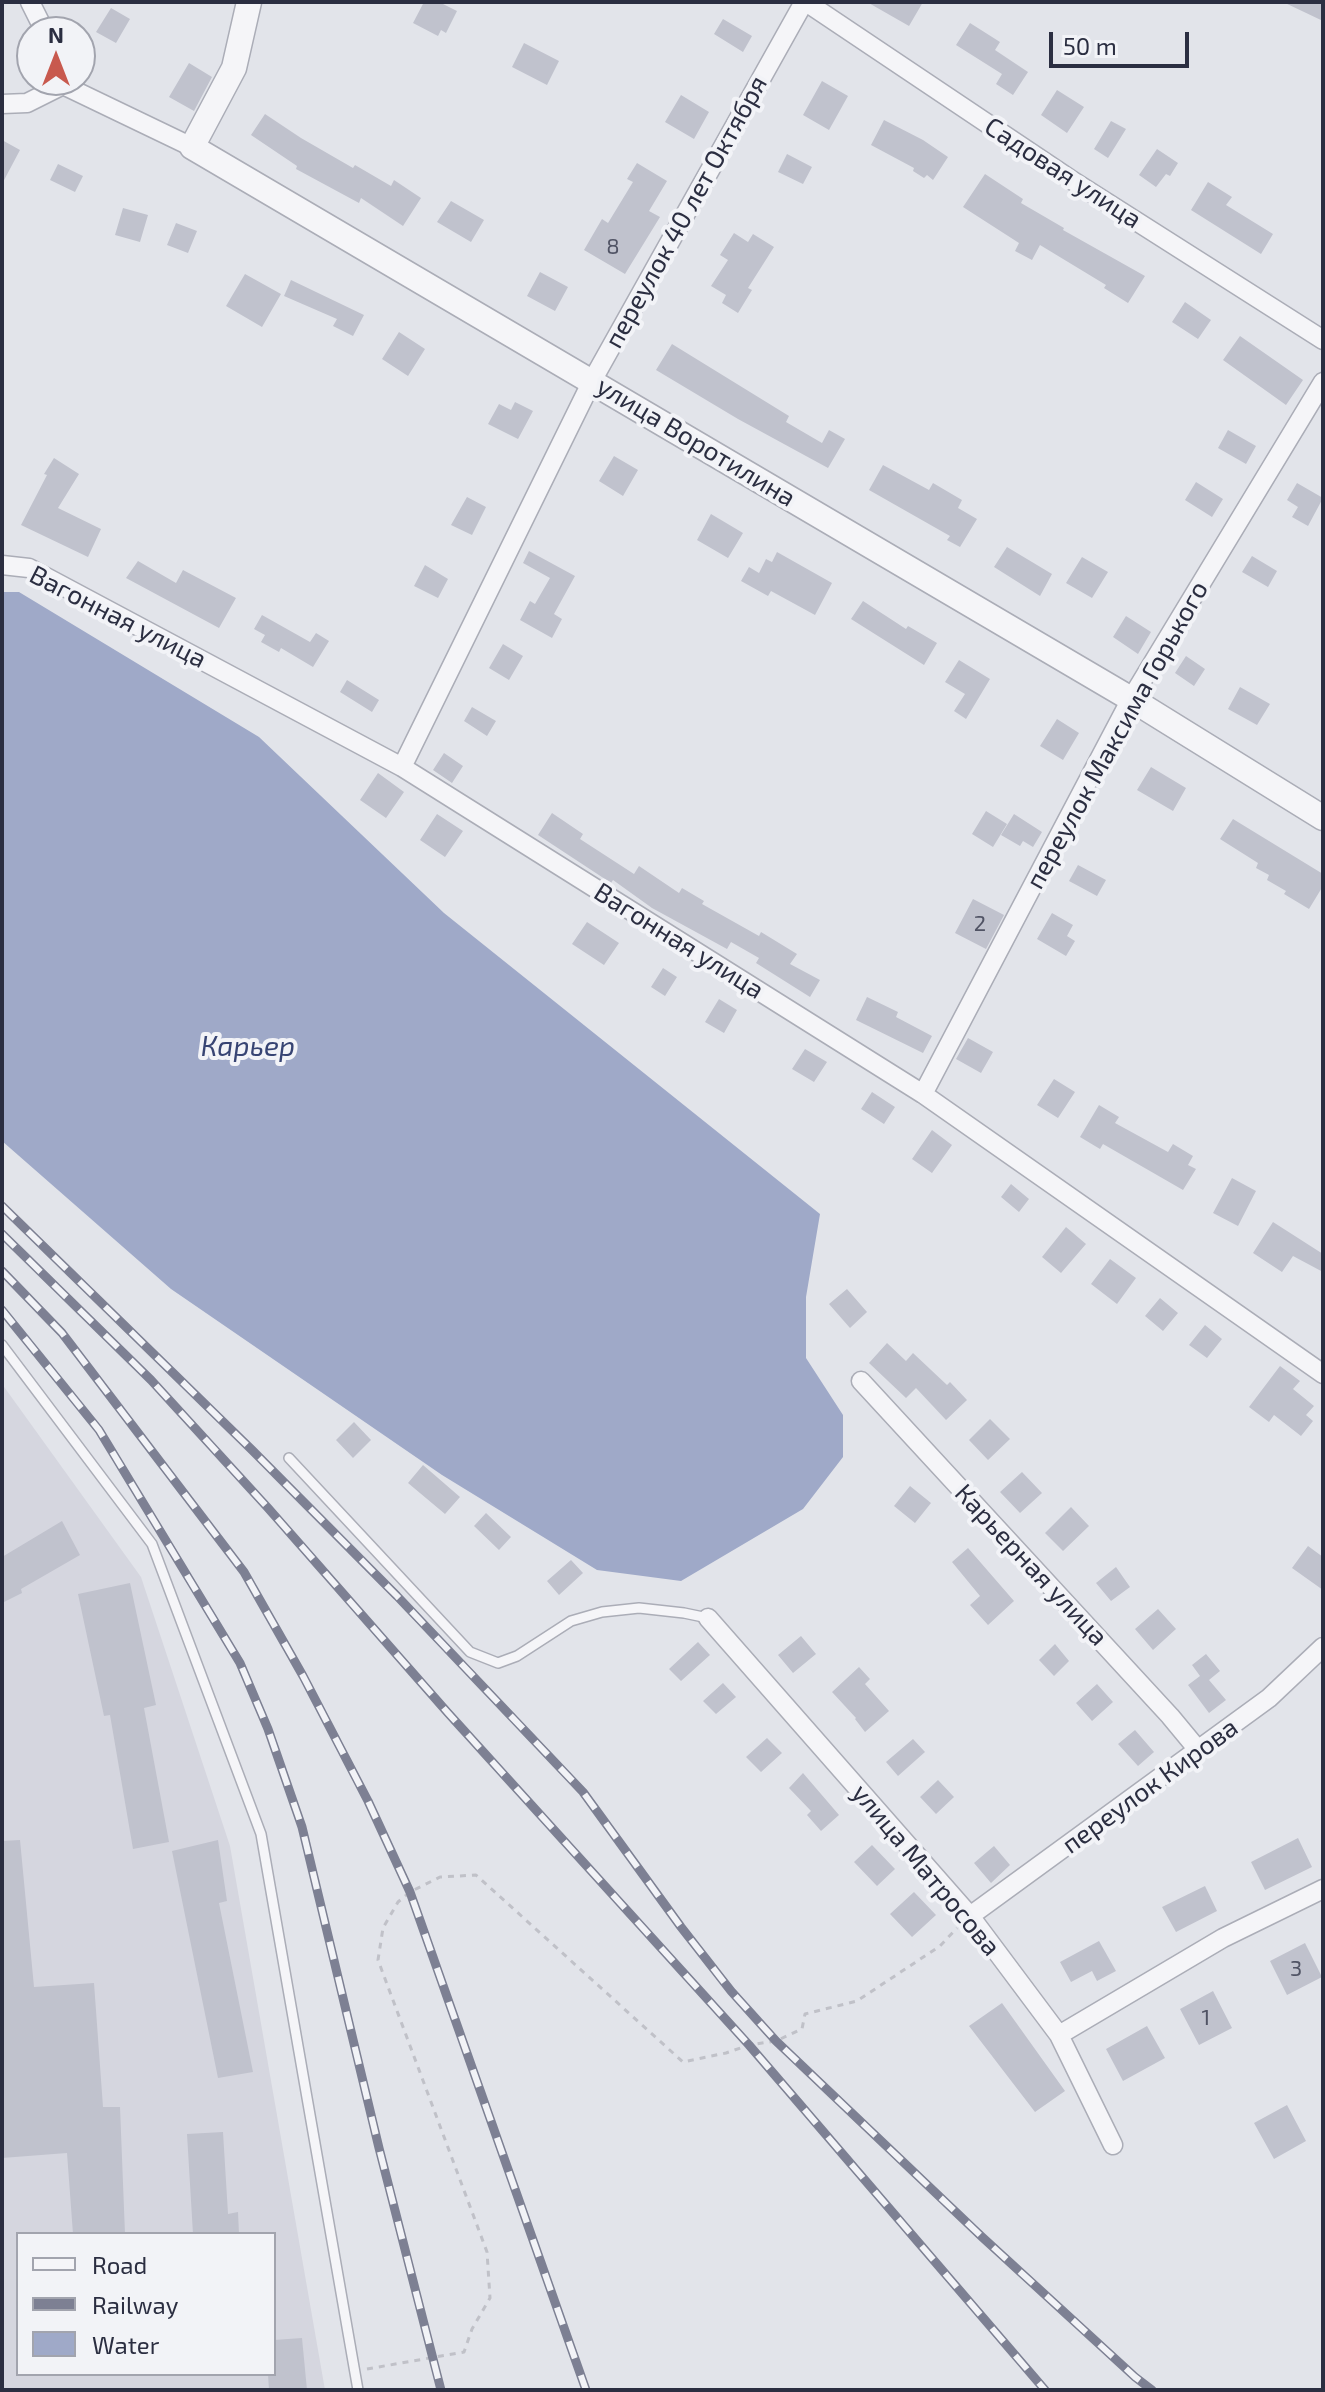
<!DOCTYPE html>
<meta charset="utf-8">
<style>
body{margin:0}
#map{position:relative;width:1325px;height:2392px;overflow:hidden;background:#e2e4ea;font-family:"Exo 2",sans-serif}
canvas{display:block}
.frame{position:absolute;inset:0;border:4px solid #2b2e41;pointer-events:none}
.legend{position:absolute;left:16px;top:2232px;width:260px;height:144px;box-sizing:border-box;background:#f2f3f7;border:2px solid #a2a4ae;margin:0;padding:10px 14px;list-style:none;font-size:24px;color:#2b2e41}
.legend li{display:flex;align-items:center;gap:16px;height:40px}
.legend b{width:40px;border:2px solid #a2a4ae}
.north{position:absolute;left:16px;top:16px;width:80px;height:80px;box-sizing:border-box;background:#f2f3f7;border:2px solid #a2a4ae;border-radius:50%;rotate:0deg;font-size:22px;font-weight:700;line-height:32px;text-align:center;color:#2b2e41}
.north::after{content:'';display:block;margin:auto;width:28px;height:36px;background:#c8594e;clip-path:polygon(50% 0,100% 100%,50% 72%,0 100%)}
.scale{position:absolute;left:1049px;top:32px;width:140px;height:36px;box-sizing:border-box;border:4px solid #2b2e41;border-top:0;padding-left:10px;font-size:24px;line-height:28px;white-space:nowrap;color:#2b2e41;-webkit-text-stroke:6px #f2f3f7;paint-order:stroke}
</style>
<div id="map">
<canvas width="1325" height="2392"></canvas>
<div class="frame"></div>
<ul class="legend">
<li><b style="height:10px;background:#f5f5f8"></b>Road</li>
<li><b style="height:10px;background:#7d8093"></b>Railway</li>
<li><b style="height:22px;background:#9fa9c8"></b>Water</li>
</ul>
<div class="north">N</div>
<div class="scale">50 m</div>
</div>
<script>
const ctx = document.querySelector('canvas').getContext('2d');
ctx.lineJoin = 'round';
function fillPath(path, color) { ctx.fillStyle = color; ctx.fill(path, 'evenodd'); }
const shape = rows => new Path2D(rows.map(r => 'M' + r).join(''));
function stroke(path, color, width, dash) { ctx.strokeStyle = color; ctx.lineWidth = width; ctx.lineCap = dash ? 'butt' : 'round'; ctx.setLineDash(dash || []); ctx.stroke(path); }
function label(font, color, halo, rows, align = 'center') {
  ctx.font = font + ' "Exo 2",sans-serif'; ctx.lineWidth = 8; ctx.setLineDash([]); ctx.textBaseline = 'middle'; ctx.strokeStyle = halo; ctx.fillStyle = color; for (const [text, x, y, turn = 0] of rows) {
    ctx.save(); ctx.translate(x, y); ctx.rotate((+turn || 0) * Math.PI / 180); ctx.textAlign = isNaN(turn) ? turn : align; if (halo) ctx.strokeText(text, 0, 0); ctx.fillText(text, 0, 0); ctx.restore();
  }
}
fillPath(shape([
 [2,1384,141,1577,230,1846,325,2390,2,2390],
 [18,2234,274,2234,274,2374,18,2374]
]), '#d5d6df');
fillPath(shape([
 [2,592,19,592,259,737,444,913,820,1214,806,1297,806,1358,843,1415,843,1457,803,1509,681,1581,597,1570,442,1475,171,1289,2,1141]
]), '#9fa9c8');
fillPath(shape([
 [424,2,439,2,457,11,446,33,441,30,438,36,413,23],
 [867,2,923,2,909,26],
 [1283,2,1323,2,1323,21],
 [111,8,130,19,116,43,96,32],
 [723,19,752,36,743,52,714,34],
 [970,23,1000,42,995,50,1028,72,1013,95,996,84,1002,74,956,45],
 [524,43,559,61,547,85,512,67],
 [189,63,212,77,194,111,169,97],
 [822,81,848,96,829,130,803,115],
 [1057,90,1084,107,1067,133,1041,115],
 [681,95,709,112,694,139,665,122],
 [265,114,301,138,353,168,355,165,391,186,394,180,421,198,403,226,361,198,359,203,296,169,297,166,251,135],
 [884,120,923,140,948,157,933,180,927,175,924,178,913,171,914,168,871,145],
 [1111,121,1126,129,1108,158,1094,149],
 [2,140,20,150,2,184],
 [1157,149,1178,163,1170,176,1166,174,1156,187,1139,175],
 [787,154,812,167,803,184,778,172],
 [637,163,667,181,649,211,660,217,625,274,584,250,602,219,608,223,633,182,627,179],
 [58,164,83,176,75,192,50,180],
 [985,174,1023,199,1021,203,1064,228,1063,230,1145,276,1128,303,1104,288,1106,285,1040,245,1032,260,1015,251,1019,243,963,207],
 [1208,182,1232,197,1226,205,1273,234,1261,254,1191,210],
 [451,201,484,220,471,242,437,222],
 [123,208,148,215,140,242,115,235],
 [176,223,197,231,188,253,167,245],
 [734,233,748,242,753,234,774,247,748,288,752,290,738,313,722,303,726,295,711,286,728,260,720,255],
 [540,272,568,287,555,311,527,296],
 [245,274,281,294,262,327,226,306],
 [291,280,364,315,353,336,333,326,337,319,284,296],
 [1185,302,1211,320,1198,339,1172,322],
 [399,332,425,349,408,376,382,359],
 [1240,336,1303,380,1286,405,1223,360],
 [672,344,789,416,786,422,822,443,829,430,845,439,828,468,738,419,656,370],
 [515,402,533,411,518,439,488,424,499,404,511,410],
 [1228,430,1256,446,1246,464,1218,448],
 [614,456,638,470,623,496,599,481],
 [54,458,79,474,58,508,101,529,88,557,21,525,47,475,44,474],
 [883,465,929,490,933,483,962,500,958,508,977,519,960,547,947,540,950,536,869,490],
 [1196,482,1223,499,1212,517,1185,500],
 [1297,483,1323,498,1308,526,1292,517,1298,507,1287,500],
 [467,497,486,507,472,535,451,525],
 [711,514,743,533,728,558,697,540],
 [1007,547,1052,574,1040,596,994,567],
 [529,551,575,576,554,614,562,619,552,638,520,620,530,601,535,604,550,578,523,563],
 [777,552,832,583,815,615,771,591,768,596,741,581,749,567,759,573,766,559,772,562],
 [1252,556,1277,571,1268,587,1242,572],
 [1082,557,1108,572,1092,598,1066,583],
 [138,561,176,583,183,570,236,598,219,628,126,578],
 [425,565,448,579,438,598,414,586],
 [863,601,906,629,908,626,937,643,924,665,851,619],
 [262,615,310,642,316,633,329,641,313,667,281,648,279,652,261,642,265,635,254,629],
 [1126,616,1151,632,1138,654,1113,637],
 [503,644,523,656,509,680,489,668],
 [1186,656,1205,669,1194,686,1175,673],
 [959,660,990,679,966,719,954,711,965,694,945,682],
 [347,680,379,700,372,712,340,692],
 [1240,687,1270,704,1257,725,1228,709],
 [472,707,496,721,487,736,464,721],
 [1057,719,1079,733,1063,760,1040,746],
 [444,753,463,766,452,783,433,770],
 [1151,767,1186,788,1173,811,1137,790],
 [378,773,404,792,386,818,360,800],
 [986,811,1007,824,993,847,972,834],
 [552,813,583,834,580,839,634,874,639,866,679,893,682,888,704,901,702,904,759,936,761,932,797,954,790,964,820,980,810,997,756,963,759,958,731,942,727,949,652,908,613,880,611,883,538,835],
 [437,814,463,831,445,857,420,840],
 [1014,814,1042,832,1033,847,1023,841,1020,846,1001,835],
 [1233,819,1323,874,1323,886,1309,909,1284,894,1286,891,1267,880,1269,875,1256,868,1258,863,1220,839],
 [1078,865,1106,880,1097,896,1069,881],
 [973,899,1004,915,986,949,955,933],
 [1052,913,1073,925,1067,936,1075,941,1066,956,1037,939],
 [587,922,619,943,604,965,572,944],
 [663,968,677,977,665,996,651,987],
 [867,997,898,1012,896,1017,932,1036,923,1053,856,1020],
 [719,999,737,1010,724,1033,705,1022],
 [968,1038,993,1052,981,1073,956,1059],
 [805,1049,827,1062,814,1082,792,1069],
 [1054,1079,1075,1092,1058,1118,1037,1105],
 [872,1092,895,1107,884,1124,861,1109],
 [1099,1105,1119,1117,1115,1123,1168,1152,1173,1144,1193,1156,1188,1165,1196,1169,1183,1190,1103,1144,1100,1149,1080,1137],
 [932,1130,952,1145,932,1173,912,1159],
 [1232,1178,1256,1191,1238,1226,1213,1213],
 [1011,1184,1029,1199,1019,1212,1001,1197],
 [1273,1222,1323,1254,1323,1272,1293,1256,1282,1272,1253,1253],
 [1066,1227,1086,1244,1061,1273,1042,1257],
 [1110,1259,1136,1278,1117,1304,1091,1284],
 [847,1289,867,1312,850,1328,829,1304],
 [1160,1298,1178,1313,1163,1331,1145,1316],
 [1205,1325,1222,1339,1207,1358,1189,1345],
 [887,1343,906,1361,913,1353,947,1385,950,1382,967,1400,946,1420,916,1388,906,1398,869,1363],
 [1280,1366,1300,1381,1293,1389,1314,1406,1306,1415,1313,1421,1301,1436,1274,1415,1269,1422,1249,1407],
 [990,1419,1010,1439,988,1460,969,1440],
 [354,1422,371,1440,353,1458,336,1440],
 [423,1465,460,1497,445,1514,408,1483],
 [1022,1472,1042,1493,1020,1513,1000,1492],
 [910,1486,931,1503,915,1523,894,1506],
 [1071,1507,1089,1526,1063,1551,1045,1533],
 [486,1513,511,1537,499,1550,474,1526],
 [62,1521,80,1555,21,1589,22,1593,2,1603,2,1557],
 [1308,1546,1323,1557,1323,1590,1292,1568],
 [968,1548,1014,1601,988,1625,970,1605,980,1596,952,1562],
 [571,1560,583,1573,559,1595,547,1581],
 [1116,1567,1130,1587,1111,1601,1096,1583],
 [130,1583,156,1705,144,1708,169,1842,133,1849,110,1715,104,1716,78,1594],
 [1158,1609,1176,1629,1153,1650,1135,1629],
 [801,1636,816,1654,793,1673,778,1655],
 [698,1642,710,1655,681,1681,669,1669],
 [1055,1644,1069,1661,1054,1676,1039,1660],
 [1206,1654,1220,1671,1209,1680,1226,1700,1209,1713,1188,1685,1200,1676,1192,1665],
 [859,1667,870,1679,865,1684,889,1711,865,1732,855,1719,856,1718,832,1692],
 [723,1683,736,1697,716,1714,703,1701],
 [1097,1684,1113,1702,1092,1721,1076,1703],
 [1135,1730,1154,1752,1138,1766,1118,1744],
 [767,1738,782,1753,761,1772,746,1757],
 [913,1739,925,1752,898,1776,886,1762],
 [803,1773,839,1815,821,1831,807,1815,811,1811,789,1788],
 [938,1780,954,1797,936,1814,920,1797],
 [1298,1838,1312,1867,1265,1890,1251,1862],
 [20,1840,34,1987,94,1983,103,2107,120,2107,125,2234,73,2234,67,2153,2,2158,2,1841],
 [218,1840,227,1901,219,1903,253,2072,218,2078,172,1851],
 [872,1845,895,1869,877,1886,854,1862],
 [994,1846,1010,1865,991,1883,974,1863],
 [1205,1886,1217,1911,1176,1932,1162,1907],
 [914,1892,936,1915,912,1937,890,1914],
 [1099,1941,1116,1971,1097,1981,1092,1971,1071,1982,1060,1962],
 [1305,1943,1322,1977,1287,1995,1270,1961],
 [1213,1991,1232,2028,1199,2045,1180,2009],
 [1002,2003,1065,2091,1035,2112,969,2026],
 [1147,2026,1165,2058,1123,2081,1106,2049],
 [1287,2105,1306,2141,1274,2159,1254,2123],
 [223,2132,228,2214,238,2212,239,2234,193,2234,187,2134],
 [302,2338,307,2390,269,2390,268,2374,274,2374,274,2340]
]), '#c0c2cd');
const service = shape([
 [2,1345,152,1544,261,1834,358,2390],
 [289,1458,470,1652,498,1663,517,1656,571,1621,602,1612,639,1608,684,1613,708,1618]
]);
const minor = shape([
 [30,2,45,32],
 [806,2,1070,179,1323,340],
 [62,80,63,85,192,147],
 [2,104,27,103,63,85],
 [2,565,29,568,402,767,923,1094,1323,1374],
 [402,767,592,381,804,2],
 [923,1094,1131,699,1323,382],
 [861,1381,1170,1716,1199,1751],
 [708,1618,970,1916,1059,2035,1113,2145],
 [970,1916,1269,1698,1323,1647],
 [1059,2035,1223,1938,1323,1889]
]);
const tertiary = shape([
 [249,2,234,68,192,147,1131,699,1323,818]
]);
stroke(service, '#abadb7', 12);
stroke(minor, '#abadb7', 21);
stroke(tertiary, '#abadb7', 27);
stroke(shape([
 [367,2369,464,2352,472,2329,490,2298,487,2252,378,1960,383,1928,398,1902,410,1892,440,1877,476,1875,683,2062,726,2053,749,2045,776,2041,802,2029,805,2014,857,2001,940,1946,957,1928]
]), '#c0c1c8', 3, [6, 6]);
stroke(service, '#f5f5f8', 9);
stroke(minor, '#f5f5f8', 18);
stroke(tertiary, '#f5f5f8', 24);
const rail = shape([
 [2,1206,252,1450,397,1596,583,1792,681,1927,731,1991,776,2041,981,2236,1135,2377,1152,2390],
 [2,1234,151,1380,268,1508,448,1713,749,2045,1045,2390],
 [2,1271,62,1333,244,1572,303,1676,368,1801,410,1892,586,2390],
 [2,1310,99,1430,240,1663,268,1729,302,1827,379,2148,441,2390]
]);
stroke(rail, '#7d8093', 9);
stroke(rail, '#f2f3f7', 6, [18]);
label('22px', '#505364', null, [
 ["8",613,247],
 ["2",980,924],
 ["3",1296,1969],
 ["1",1206,2018]
]);
label('26px', '#2b2e41', '#f2f3f7', [
 ["Садовая улица",1063,173,33],
 ["переулок 40 лет Октября",686,212,-61],
 ["улица Воротилина",696,442,31],
 ["Вагонная улица",118,617,27],
 ["переулок Максима Горького",1117,735,-61],
 ["Вагонная улица",679,941,32],
 ["Карьерная улица",1031,1565,47],
 ["переулок Кирова",1150,1786,-36],
 ["улица Матросова",926,1870,50]
]);
label('italic 28px', '#374473', '#f2f3f7', [
 ["Карьер",248,1047]
]);
</script>
